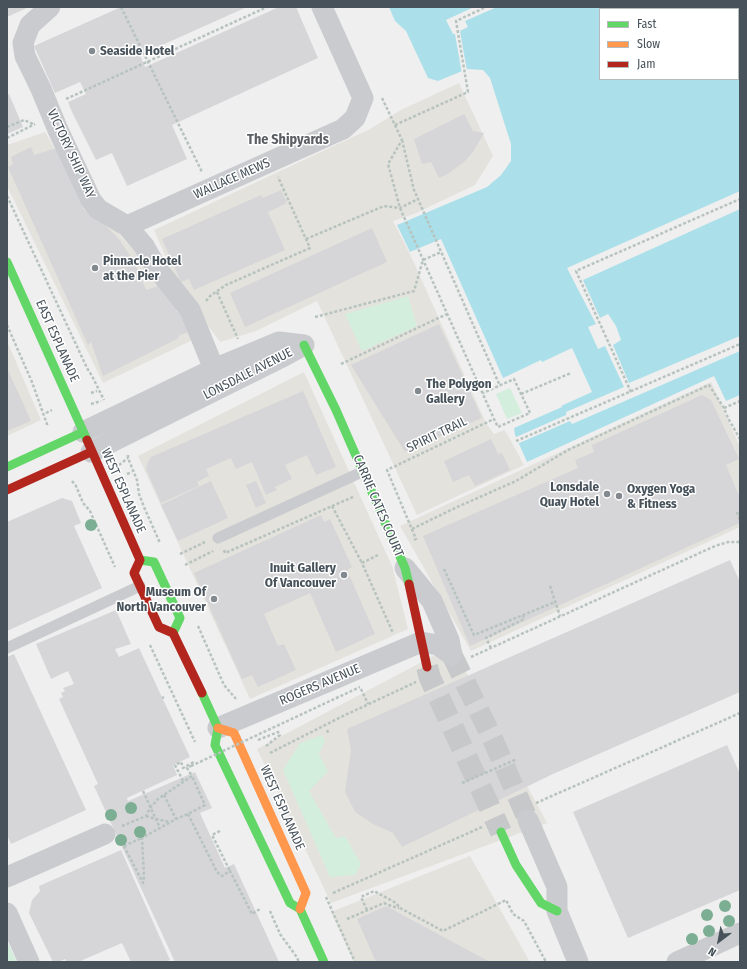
<!DOCTYPE html>
<style>
body{margin:0}
#map{position:relative;width:747px;height:969px;overflow:hidden;background:#f0efef;font-family:"Fira Sans Condensed",sans-serif}
canvas{display:block}
.frame{position:absolute;inset:0;border:8px solid #47525b;pointer-events:none}
.legend{position:absolute;left:599px;top:8px;width:140px;height:72px;box-sizing:border-box;background:#fff;border:1px solid #b5babd;margin:0;padding:5px 7px;list-style:none;font-size:12px;color:#47525b}
.legend li{display:flex;align-items:center;gap:8px;height:20px}
.legend b{width:20px;border:1px solid #b5babd}
.north{position:absolute;left:699px;top:921px;width:40px;height:40px;-webkit-text-stroke:3px #fff;paint-order:stroke;rotate:212deg;font-size:11px;font-weight:700;line-height:16px;text-align:center;color:#47525b}
.north::after{content:'';display:block;margin:auto;width:14px;height:18px;background:#47525b;clip-path:polygon(50% 0,100% 100%,50% 72%,0 100%)}
</style>
<div id="map">
<canvas width="747" height="969"></canvas>
<div class="frame"></div>
<ul class="legend">
<li><b style="height:5px;background:#63d668"></b>Fast</li>
<li><b style="height:5px;background:#ff974d"></b>Slow</li>
<li><b style="height:5px;background:#b3261e"></b>Jam</li>
</ul>
<div class="north">N</div>
</div>
<script>
const ctx = document.querySelector('canvas').getContext('2d');
ctx.lineJoin = 'round';
function fillPath(path, color) { ctx.fillStyle = color; ctx.fill(path, 'evenodd'); }
const shape = rows => new Path2D(rows.map(r => 'M' + r).join(''));
function stroke(path, color, width, dash) { ctx.strokeStyle = color; ctx.lineWidth = width; ctx.lineCap = dash ? 'butt' : 'round'; ctx.setLineDash(dash || []); ctx.stroke(path); }
function label(font, color, halo, rows, align = 'center') {
  ctx.font = font + ' "Fira Sans Condensed",sans-serif'; ctx.lineWidth = 3; ctx.setLineDash([]); ctx.textBaseline = 'middle'; ctx.strokeStyle = halo; ctx.fillStyle = color; for (const [text, x, y, turn = 0] of rows) {
    ctx.save(); ctx.translate(x, y); ctx.rotate((+turn || 0) * Math.PI / 180); ctx.textAlign = isNaN(turn) ? turn : align; if (halo) ctx.strokeText(text, 0, 0); ctx.fillText(text, 0, 0); ctx.restore();
  }
}
fillPath(shape([
 [459,83,493,156,475,185,414,214,393,221,410,254,486,423,494,434,505,430,524,465,417,515,317,301,256,331,220,342,178,285,154,230,370,129,401,110],
 [45,132,76,185,126,242,154,270,199,337,103,383,7,186,7,145],
 [7,341,41,420,7,436],
 [304,372,392,566,408,629,250,699,138,456],
 [711,382,740,447,740,527,471,651,400,526],
 [452,646,547,823,331,903,257,749],
 [470,856,530,962,354,962,331,912]
]), '#e4e2dd');
fillPath(shape([
 [408,296,417,326,362,351,345,314],
 [510,388,522,413,507,419,496,394],
 [322,735,325,741,319,754,328,771,309,791,336,838,345,836,361,864,355,875,330,877,283,770,300,743],
 [7,941,17,962,7,962]
]), '#d4eedd');
fillPath(shape([
 [389,7,740,7,740,395,726,401,714,376,527,462,515,435,514,428,562,407,541,360,503,378,441,239,410,252,397,225,487,187,501,175,511,161,511,144,490,78,483,70,467,69,438,81,428,78,406,31,395,21],
 [600,9,738,9,738,79,600,79]
]), '#abe0ea');
fillPath(shape([
 [474,7,497,7,465,21,468,27,460,31,467,71,462,74,455,34,453,34,446,20],
 [740,191,740,209,583,280,600,318,608,314,616,326,621,340,613,345,629,383,740,336,740,351,572,424,570,421,517,444,514,438,566,415,566,412,624,387,605,346,598,349,588,327,596,324,567,268],
 [572,348,592,392,512,428,559,406,540,363]
]), '#f0efef');
fillPath(shape([
 [7,7,29,7,7,17],
 [121,7,247,7,140,55,145,67,279,7,296,7,318,58,172,125,187,159,127,186,112,153,96,160,72,112,68,102,86,94,80,82,55,93,34,46],
 [9,94,23,127,7,134,7,95],
 [464,114,473,131,484,133,482,137,472,153,464,162,446,175,439,178,431,162,422,164,414,139],
 [31,147,34,155,56,148,84,210,100,220,118,238,134,261,146,290,167,283,177,312,182,310,195,329,178,336,179,338,103,376,91,342,88,345,8,167,13,164,11,157],
 [281,190,287,203,268,212,285,250,194,290,189,279,181,282,162,239,261,195,263,198],
 [372,228,387,262,245,327,230,293],
 [439,324,482,418,405,452,351,365],
 [7,368,31,421,7,431],
 [303,391,336,467,316,475,307,455,285,465,292,479,275,487,277,490,266,495,252,462,236,469,231,458,206,469,209,476,197,482,199,486,161,503,146,469,148,462,151,457],
 [702,395,711,400,739,459,726,465,740,498,740,523,470,646,423,536,578,468,575,460,594,452,592,445],
 [491,439,498,454,502,453,510,470,475,486,469,475,453,482,444,461],
 [211,481,228,518,178,541,161,505],
 [256,481,266,503,256,508,246,485],
 [62,498,72,501,81,523,74,526,102,588,7,631,7,522],
 [321,515,324,522,330,519,352,567,347,570,375,634,336,652,310,593,264,614,278,646,284,644,296,670,258,687,252,675,242,679,194,573],
 [730,560,740,582,740,692,553,774,402,847,393,833,373,824,355,812,345,792,351,750,347,729],
 [116,610,131,644,115,649,119,657,139,648,190,757,173,765,177,775,127,798,128,801,195,772,212,808,200,813,225,868,234,864,279,962,175,962,94,786,98,784,59,699,63,697,61,693,65,691,63,688,74,684,68,671,51,679,36,644],
 [14,654,86,810,11,844,7,835,7,657],
 [727,745,740,774,740,890,628,938,573,812],
 [121,850,170,960,165,962,131,962,122,943,78,962,67,962,65,959,58,962,53,962,29,913,32,900,40,891,39,886],
 [386,906,490,962,376,962,357,919]
]), '#d6d6d8');
stroke(shape([
 [452,655,493,740,528,820]
]), '#c6c8ca', 21, [21, 10]);
stroke(shape([
 [427,667,430,678,501,832]
]), '#c6c8ca', 22, [22, 11]);
stroke(shape([
 [121,7,202,172],
 [382,98,402,140,388,164,400,208,494,419,498,427,530,413,514,379,483,393],
 [66,99,267,7],
 [395,125,468,92,456,21,486,7],
 [7,127,24,120,33,124],
 [7,138,35,124],
 [402,140,414,190,500,386],
 [7,196,87,368,92,376,104,400],
 [306,239,384,206,400,208,418,199],
 [217,292,238,339],
 [206,301,210,296,226,285,310,248,278,177],
 [315,317,414,291,423,260,441,252],
 [7,325,32,382,48,427],
 [341,364,447,314],
 [631,392,576,271,740,199],
 [91,393,97,391],
 [521,394,571,373],
 [91,404,101,401],
 [724,408,740,401],
 [46,413,52,410],
 [516,441,740,344],
 [128,455,128,458,137,480,139,494,144,507,160,543],
 [119,465,128,458],
 [127,474,132,472],
 [72,481,76,486,83,503,90,511,115,567],
 [332,506,362,563],
 [737,512,740,520],
 [412,529,455,508,516,481,568,450,709,385,724,408,728,418,740,439],
 [414,540,416,539,387,470,494,419],
 [224,550,225,553,353,497],
 [180,554,205,542],
 [378,555,362,563,393,633],
 [185,565,213,551],
 [444,569,474,635,555,602],
 [550,586,560,616],
 [198,626,224,685,236,699],
 [150,645,195,742],
 [491,648,486,638,524,619,523,615],
 [471,657,715,546,728,542,740,542],
 [361,689,368,704],
 [162,698,164,697],
 [327,730,329,734],
 [258,740,278,732,280,735,266,746],
 [270,753,341,717,416,682],
 [183,781,175,765,181,762,183,768,194,762],
 [462,783,517,759],
 [143,791,160,828],
 [164,795,176,819],
 [536,803,740,713],
 [188,814,217,872,222,876,230,871,252,914,260,909],
 [146,816,156,819,170,822],
 [122,826,146,816,150,808,158,799,192,776,187,768,191,766],
 [220,831,212,835,230,871],
 [124,846,143,883,144,876,142,838,176,819,188,814,205,805,192,776],
 [124,846,142,838],
 [333,893,482,827],
 [326,897,355,962],
 [367,910,361,897,374,891,396,903,400,908,443,931,506,900,513,914,524,921,546,962],
 [270,911,280,934,296,956,299,962],
 [347,919,384,903,391,906,399,908]
]), '#b7c3bf', 2.5, [3, 2]);
stroke(shape([
 [218,538,364,471],
 [7,648,140,586]
]), '#c9cbce', 11);
stroke(shape([
 [50,7,30,25,23,43,25,56,41,89,58,130,91,200,98,209,127,226,144,246,156,267,190,310,214,369],
 [127,226,343,129,355,118,363,98,322,7],
 [83,432,214,369,279,342,304,345],
 [91,452,284,356,304,345],
 [405,568,432,601,449,640,452,655],
 [218,728,421,642,438,645,452,655],
 [528,820,557,887,557,911,578,962],
 [7,877,105,834],
 [7,913,29,962],
 [677,962,740,933]
]), '#c9cbce', 21);
stroke(shape([
 [7,262,87,440],
 [304,345,336,410,405,568,409,584],
 [7,467,83,432],
 [140,560,154,562,180,618,173,633],
 [202,693,218,728,215,745,290,903,300,909,324,962],
 [501,832,516,865,541,903,557,911]
]), '#63d668', 9);
stroke(shape([
 [218,728,234,733,306,893,300,909]
]), '#ff974d', 9);
stroke(shape([
 [87,440,140,560],
 [7,490,91,452],
 [140,560,134,573,159,627,173,633,202,693],
 [409,584,427,667]
]), '#b3261e', 9);
stroke(shape([
 [191,766,360,687]
]), '#b7c3bf', 2.5, [3, 2]);
ctx.fillStyle = '#7bae92';
for (const [x, y] of [
 [91,525],
 [131,808],
 [111,815],
 [140,832],
 [121,840],
 [725,906],
 [707,915],
 [729,921],
 [709,931],
 [692,939]
]) { ctx.beginPath(); ctx.arc(x, y, 6, 0, 2 * Math.PI); ctx.fill(); }
for (const [x, y, r, color] of [
 [92,51,4,"#82898f"],
 [95,268,4,"#82898f"],
 [418,391,4,"#82898f"],
 [607,494,4,"#82898f"],
 [619,496,4,"#82898f"],
 [344,575,4,"#82898f"],
 [214,599,4,"#82898f"]
]) { const dot = new Path2D(); dot.arc(x, y, r, 0, 2 * Math.PI); ctx.fillStyle = color; ctx.fill(dot); stroke(dot, '#fff', 1.5); }
label('bold 13px', '#47525b', '#fff', [
 ["Seaside Hotel",100,51],
 ["Pinnacle Hotel",103,261],
 ["at the Pier",103,276],
 ["The Polygon",426,384],
 ["Gallery",426,399],
 ["Lonsdale",599,487,"right"],
 ["Quay Hotel",599,502,"right"],
 ["Oxygen Yoga",627,489],
 ["& Fitness",627,504],
 ["Inuit Gallery",336,568,"right"],
 ["Of Vancouver",336,583,"right"],
 ["Museum Of",206,592,"right"],
 ["North Vancouver",206,607,"right"]
], 'left');
label('13px', '#47525b', '#fff', [
 ["VICTORY SHIP WAY",71,154,65],
 ["WALLACE MEWS",232,179,-24],
 ["EAST ESPLANADE",57,341,66],
 ["LONSDALE AVENUE",248,374,-27],
 ["SPIRIT TRAIL",437,435,-26],
 ["WEST ESPLANADE",123,491,66],
 ["CARRIE CATES COURT",378,506,67],
 ["ROGERS AVENUE",320,685,-23],
 ["WEST ESPLANADE",282,808,66]
]);
label('bold 14px', '#5b5f63', '#fff', [
 ["The Shipyards",288,140]
]);
</script>
